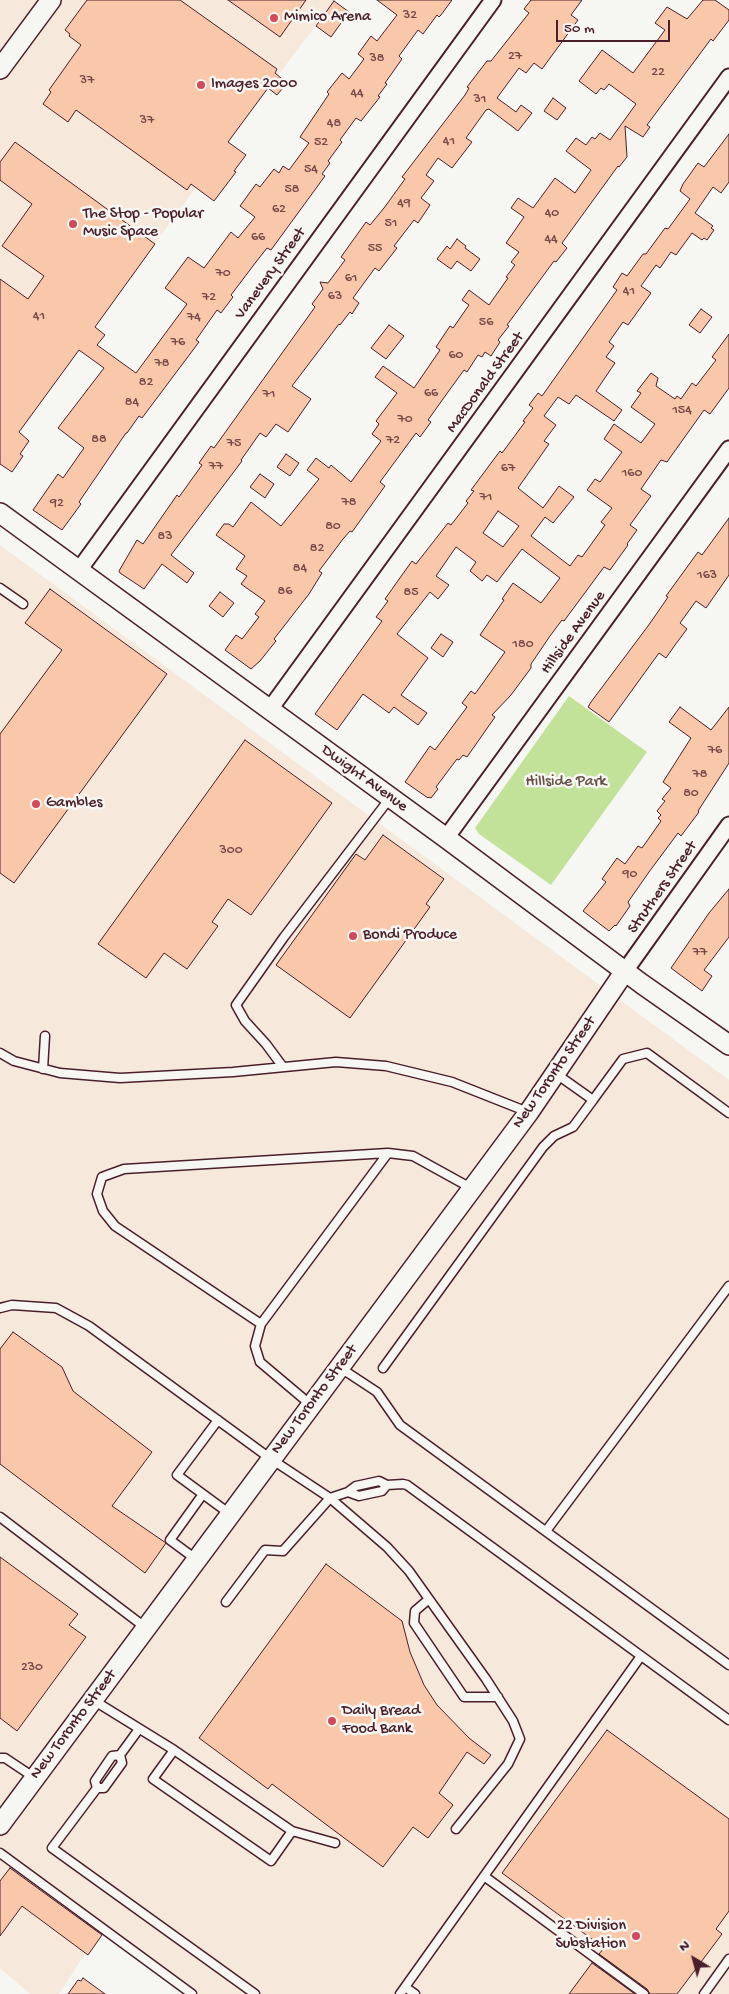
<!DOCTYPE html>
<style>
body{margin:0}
#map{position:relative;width:729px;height:1994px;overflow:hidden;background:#f6f6f2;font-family:"Gochi Hand",sans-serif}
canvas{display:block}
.north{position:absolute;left:669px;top:1934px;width:50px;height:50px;-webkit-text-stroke:4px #f6f6f2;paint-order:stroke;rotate:323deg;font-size:14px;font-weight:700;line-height:20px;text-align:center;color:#4a1f2b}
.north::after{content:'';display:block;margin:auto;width:18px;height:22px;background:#4a1f2b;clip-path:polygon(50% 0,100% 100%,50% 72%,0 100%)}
.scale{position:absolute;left:556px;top:20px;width:114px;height:22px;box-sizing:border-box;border:2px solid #4a1f2b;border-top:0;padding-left:6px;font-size:15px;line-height:18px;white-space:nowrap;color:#4a1f2b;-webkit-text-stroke:4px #f6f6f2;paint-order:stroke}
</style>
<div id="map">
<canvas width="729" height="1994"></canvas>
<div class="north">N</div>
<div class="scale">50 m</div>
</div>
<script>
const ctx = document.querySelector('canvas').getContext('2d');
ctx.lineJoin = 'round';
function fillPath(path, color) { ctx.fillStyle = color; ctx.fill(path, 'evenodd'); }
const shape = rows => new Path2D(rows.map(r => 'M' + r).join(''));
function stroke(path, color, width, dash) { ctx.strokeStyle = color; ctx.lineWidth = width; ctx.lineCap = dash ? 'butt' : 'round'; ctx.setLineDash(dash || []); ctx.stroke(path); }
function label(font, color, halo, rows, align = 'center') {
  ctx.font = font + ' "Gochi Hand",sans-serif'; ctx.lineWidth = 5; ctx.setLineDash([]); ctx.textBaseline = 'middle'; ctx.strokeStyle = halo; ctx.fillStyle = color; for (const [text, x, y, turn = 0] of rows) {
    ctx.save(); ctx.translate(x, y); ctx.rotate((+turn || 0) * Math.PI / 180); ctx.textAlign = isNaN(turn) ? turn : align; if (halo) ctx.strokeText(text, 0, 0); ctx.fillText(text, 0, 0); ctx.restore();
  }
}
fillPath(shape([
 [0,0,335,0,257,103,0,458],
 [0,545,729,1080,729,1994,196,1994,103,1926,59,1994,30,1994,0,1968]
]), '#f7e8dc');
fillPath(shape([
 [569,696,647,752,551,885,479,834,475,828]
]), '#c2e199');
const building = shape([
 [87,0,180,0,277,69,275,73,287,83,277,95,268,88,228,142,246,155,234,171,236,172,214,201,191,184,187,190,76,110,68,122,43,104,51,92,49,90,81,45,69,36,70,34,65,30,87,0],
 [228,0,306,0,280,37,228,0],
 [377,0,452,0,441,15,439,17,437,15,423,34,418,30,399,56,402,59,385,83,387,84,378,96,380,97,361,121,356,118,340,140,342,142,328,161,330,163,322,174,325,176,271,250,267,248,256,262,231,295,233,297,221,313,217,310,196,340,199,342,142,418,139,416,127,433,126,433,79,502,81,504,62,530,33,510,58,474,63,478,84,448,58,428,104,368,79,350,19,432,29,441,20,454,23,456,12,472,0,464,0,279,28,299,44,276,2,246,32,204,0,180,0,162,15,142,155,244,95,327,105,335,97,345,136,373,187,304,165,288,188,257,204,268,231,232,238,238,255,217,240,206,256,184,260,187,274,169,279,173,283,166,289,170,309,143,300,137,329,94,327,92,342,73,349,79,364,59,358,54,371,36,377,41,397,15,377,0],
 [531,0,582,0,571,15,578,20,542,69,534,63,526,73,519,68,497,98,516,112,521,105,532,113,518,131,489,109,486,110,466,138,472,142,452,168,438,158,426,175,434,181,421,198,430,205,418,223,414,220,394,246,397,248,379,271,375,268,353,298,359,303,352,314,350,312,340,325,339,324,292,386,311,399,288,432,276,424,266,437,260,433,241,460,242,461,171,555,194,573,187,583,162,564,144,589,120,573,119,571,137,540,143,544,177,495,179,497,202,465,199,463,211,446,214,448,315,307,312,304,323,289,320,282,328,283,345,260,341,257,366,222,370,225,384,208,405,179,402,177,465,95,469,88,467,87,487,61,491,61,529,13,524,9,531,0],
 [703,0,715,0,729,10,729,20,713,41,711,39,647,125,650,127,643,137,625,126,627,157,619,167,618,166,562,243,567,248,556,262,554,261,507,325,509,326,498,340,500,342,491,356,485,352,482,357,478,355,467,372,464,370,448,392,428,420,431,422,420,437,416,433,380,482,385,486,352,532,350,531,343,539,319,571,322,573,309,594,274,639,276,641,260,661,251,669,225,650,236,635,242,639,259,617,255,614,265,601,241,584,247,576,236,569,245,556,216,535,224,524,229,524,233,527,251,502,281,526,319,479,307,470,316,458,329,468,331,465,351,482,381,441,372,434,379,424,376,421,397,393,375,377,383,366,414,388,440,350,436,347,450,326,453,328,469,305,462,300,469,290,489,305,508,278,506,277,515,265,511,262,519,252,506,243,524,217,511,208,518,198,533,208,555,178,575,193,591,170,566,151,576,138,586,145,592,137,595,139,600,133,610,140,636,104,609,84,604,90,601,88,596,94,579,81,602,50,633,73,665,30,655,23,667,7,687,19,703,0],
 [334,1,349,12,331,37,316,26,334,1],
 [553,98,566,108,557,120,544,111,553,98],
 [729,134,729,182,721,193,713,187,695,213,713,226,711,228,714,230,707,240,704,238,702,240,692,233,676,255,671,252,660,268,656,265,641,286,651,293,628,325,623,322,609,342,614,346,606,357,615,363,596,391,622,410,614,421,576,395,569,404,558,397,544,416,556,425,544,441,549,444,518,488,543,508,559,486,574,497,553,523,545,517,531,536,570,566,578,555,582,557,605,525,601,522,612,508,587,490,595,479,600,482,622,452,604,439,614,424,641,443,655,424,631,407,641,393,637,391,651,373,658,378,656,386,675,399,677,396,681,399,692,383,696,386,716,360,712,357,729,334,729,388,710,414,704,410,667,462,661,460,641,489,651,496,630,525,637,530,627,544,628,545,610,570,604,567,564,621,562,620,550,636,531,664,531,668,511,695,492,715,495,717,467,757,463,755,459,760,457,759,436,787,438,789,431,798,429,797,428,798,405,782,430,746,435,750,467,707,462,703,471,691,475,694,505,652,480,635,504,600,502,599,513,583,541,603,560,578,522,549,497,582,487,575,482,581,470,571,476,562,456,547,436,576,449,585,438,599,430,592,397,634,428,658,401,695,427,713,418,725,394,707,389,713,363,694,337,730,315,714,382,621,376,617,388,601,385,599,402,575,412,561,416,564,448,523,451,525,468,503,466,501,474,491,471,490,500,451,502,453,525,422,523,421,533,408,529,405,538,393,542,396,617,290,613,287,622,273,627,276,643,254,646,254,665,228,668,229,690,199,680,191,683,184,698,163,704,167,729,134],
 [498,511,519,526,503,547,483,533,498,511],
 [457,239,466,246,465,248,480,259,471,271,457,261,451,269,437,259,447,246,450,249,457,239],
 [701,309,712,317,700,333,689,325,701,309],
 [389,325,404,336,386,359,371,348,389,325],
 [286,454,299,463,290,476,277,467,286,454],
 [260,474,274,484,265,498,250,487,260,474],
 [729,518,729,575,706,608,696,601,680,623,687,629,675,645,666,658,659,653,609,722,588,707,591,702,648,626,664,603,668,597,666,596,698,552,702,555,729,518],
 [50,589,167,674,14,883,0,873,0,734,62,650,25,623,50,589],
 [220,592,234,603,223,617,209,606,220,592],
 [441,634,453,642,443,657,431,648,441,634],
 [680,707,711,730,729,707,729,763,698,811,699,812,681,836,678,833,649,872,628,902,630,906,616,926,615,925,609,931,583,911,606,882,602,879,617,858,625,864,638,846,642,848,661,821,658,818,661,815,657,811,665,801,662,799,671,788,663,782,691,738,669,722,680,707],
 [245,740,332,803,251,915,228,899,212,922,218,926,187,969,164,953,146,978,98,944,245,740],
 [383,835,444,879,426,904,430,907,350,1018,276,965,356,854,365,860,383,835],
 [729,889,729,937,704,970,712,976,702,991,671,968,709,913,729,889],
 [13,1332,62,1367,73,1391,152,1452,112,1506,166,1543,145,1573,0,1464,0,1349,13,1332],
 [0,1557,78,1614,69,1625,86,1637,17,1731,0,1718,0,1557],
 [326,1564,402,1621,410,1652,424,1685,437,1705,469,1738,491,1755,484,1764,467,1752,439,1793,453,1805,428,1838,413,1827,383,1867,272,1784,268,1789,199,1738,326,1564],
 [607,1730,729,1819,729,1911,716,1929,722,1934,677,1994,650,1994,647,1989,599,1954,604,1948,502,1873,607,1730],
 [10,1868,102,1935,88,1955,22,1906,0,1936,0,1881,10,1868],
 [592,1963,635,1994,569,1994,592,1963],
 [83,1978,105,1994,68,1994,78,1980,81,1981,83,1978]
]);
fillPath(building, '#f9c7a9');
stroke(building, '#4a1f2b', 1);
const service = shape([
 [0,588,23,604],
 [0,1053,14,1061,60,1073,120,1078,233,1072,336,1062,386,1066,452,1082,528,1112],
 [283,1067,266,1044,245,1021,236,1005,284,937,390,798],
 [43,1069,45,1036],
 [555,1073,593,1100,623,1059,647,1053,729,1113],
 [0,1308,12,1305,56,1308,89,1326,271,1459,330,1498,387,1547,409,1571,486,1679,513,1721,520,1739,508,1764,456,1829],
 [261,1324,115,1226,103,1211,97,1194,102,1177,124,1169,388,1153],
 [339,1367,377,1392,400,1425,729,1665],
 [383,1368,543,1147,554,1136,573,1127,593,1100],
 [311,1405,260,1362,255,1346,261,1324,388,1153,413,1156,471,1188],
 [218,1420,177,1475,230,1514],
 [348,1492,359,1496,382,1491,387,1485],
 [0,1517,146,1628],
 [546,1531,729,1286],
 [197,1560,170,1540,203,1494],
 [429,1599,415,1611,414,1623,464,1697,498,1697],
 [226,1602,265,1550,283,1551,330,1498,348,1492,356,1486,379,1481,387,1485,403,1484,407,1485,729,1720],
 [93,1700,174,1750,292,1831,271,1861,153,1779,174,1750],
 [120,1755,122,1763,104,1788,97,1788,52,1848,255,1994],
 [0,1758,5,1758,35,1778],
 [97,1788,95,1781,112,1756,120,1755,139,1729],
 [292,1831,335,1843],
 [0,1853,192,1994],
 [484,1876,644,1994],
 [405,1987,415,1994],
 [400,1994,641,1656],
 [704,1994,729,1959]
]);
const minor = shape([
 [79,570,493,0],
 [270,709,729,77],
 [446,838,729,449],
 [625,971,729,825]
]);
const tertiary = shape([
 [0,69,51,0],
 [0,513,446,838,642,984,729,1045],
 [0,1825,529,1112,625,971]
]);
stroke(service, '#4a1f2b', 11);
stroke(minor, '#4a1f2b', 19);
stroke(tertiary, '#4a1f2b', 22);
stroke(service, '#f6f6f2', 8);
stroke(minor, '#f6f6f2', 15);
stroke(tertiary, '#f6f6f2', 19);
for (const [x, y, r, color] of [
 [274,18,5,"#d1495b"],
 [201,85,5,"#d1495b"],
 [73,224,5,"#d1495b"],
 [36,804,5,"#d1495b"],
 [353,936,5,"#d1495b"],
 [332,1721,5,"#d1495b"],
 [636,1936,5,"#d1495b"]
]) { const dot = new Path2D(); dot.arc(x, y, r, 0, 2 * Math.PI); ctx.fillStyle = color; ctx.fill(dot); stroke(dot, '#f6f6f2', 2); }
label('14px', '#76494a', null, [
 ["32",410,16],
 ["27",515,57],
 ["38",377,59],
 ["22",658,73],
 ["37",87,81],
 ["44",357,94],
 ["31",480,100],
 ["37",147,121],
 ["48",334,124],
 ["41",449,142],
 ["52",321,143],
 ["54",311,170],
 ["58",292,190],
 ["49",404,204],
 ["62",279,210],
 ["40",552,214],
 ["51",391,224],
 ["66",258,238],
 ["44",551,240],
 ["55",375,249],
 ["70",223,274],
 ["61",351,279],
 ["41",629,292],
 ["63",335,297],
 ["72",209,298],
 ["41",39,317],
 ["74",194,318],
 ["56",486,323],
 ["76",178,343],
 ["60",456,356],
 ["78",162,364],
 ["82",146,383],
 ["66",431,394],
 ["71",269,395],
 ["84",132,403],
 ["154",682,411],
 ["70",405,420],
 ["88",99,440],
 ["72",393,441],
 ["75",234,444],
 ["77",216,467],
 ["67",508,469],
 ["160",632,474],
 ["71",486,498],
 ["78",349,503],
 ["92",57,504],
 ["80",333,527],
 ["83",165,537],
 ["82",317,549],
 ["84",300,569],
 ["163",707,576],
 ["86",285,592],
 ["85",411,593],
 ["180",523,645],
 ["76",715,751],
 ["78",700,775],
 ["80",691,794],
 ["300",231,851],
 ["90",630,875],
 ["77",700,953],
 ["230",32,1668]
]);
label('16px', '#4a1f2b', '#f6f6f2', [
 ["Mimico Arena",284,18],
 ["Images 2000",211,85],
 ["The Stop - Popular",83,215],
 ["Music Space",83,233],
 ["Gambles",46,804],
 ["Bondi Produce",363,936],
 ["Daily Bread",342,1712],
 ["Food Bank",342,1730],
 ["22 Division",626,1927,"right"],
 ["Substation",626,1945,"right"]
], 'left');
label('16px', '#4a1f2b', '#f6f6f2', [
 ["Vanevery Street",271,274,-54],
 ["MacDonald Street",486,383,-54],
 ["Hillside Avenue",574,633,-54],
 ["Dwight Avenue",364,779,36],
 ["Struthers Street",663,888,-55],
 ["New Toronto Street",555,1073,-55],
 ["New Toronto Street",315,1400,-53],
 ["New Toronto Street",74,1725,-53]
]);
label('16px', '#685046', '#f6f6f2', [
 ["Hillside Park",566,783]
]);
</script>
